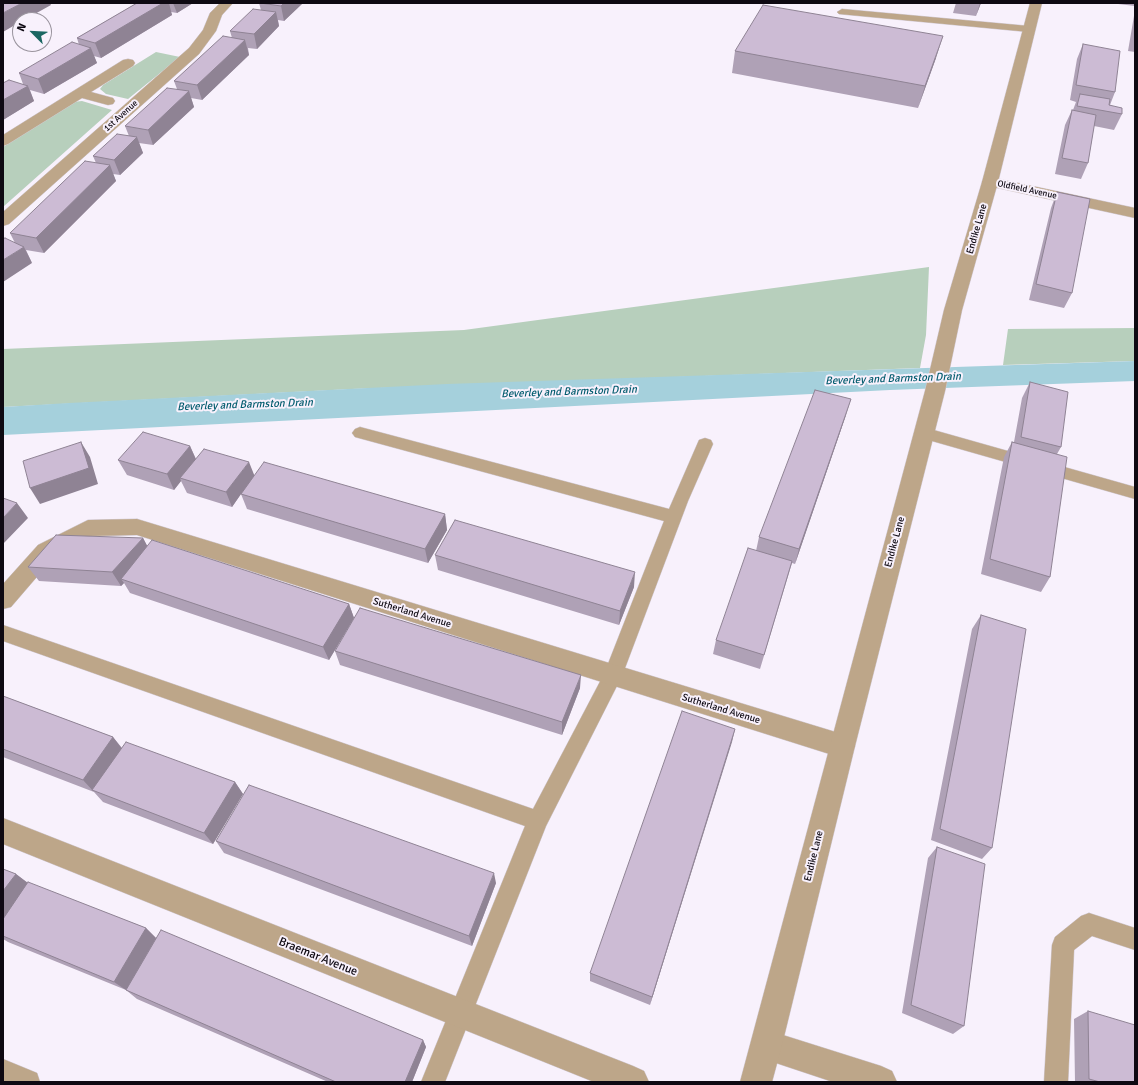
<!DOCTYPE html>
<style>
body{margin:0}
#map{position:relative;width:1138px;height:1085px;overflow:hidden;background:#f8f1fc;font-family:Signika,sans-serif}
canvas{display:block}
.frame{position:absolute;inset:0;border:4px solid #0e0912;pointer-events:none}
.north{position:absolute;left:12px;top:12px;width:40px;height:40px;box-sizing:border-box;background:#f8f1fc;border:1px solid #9a949e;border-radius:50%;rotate:294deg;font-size:11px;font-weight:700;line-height:16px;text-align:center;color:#0e0912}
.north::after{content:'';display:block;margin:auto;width:14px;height:18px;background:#1a6662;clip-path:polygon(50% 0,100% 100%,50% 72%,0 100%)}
</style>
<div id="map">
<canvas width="1138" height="1085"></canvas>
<div class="frame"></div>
<div class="north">N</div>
</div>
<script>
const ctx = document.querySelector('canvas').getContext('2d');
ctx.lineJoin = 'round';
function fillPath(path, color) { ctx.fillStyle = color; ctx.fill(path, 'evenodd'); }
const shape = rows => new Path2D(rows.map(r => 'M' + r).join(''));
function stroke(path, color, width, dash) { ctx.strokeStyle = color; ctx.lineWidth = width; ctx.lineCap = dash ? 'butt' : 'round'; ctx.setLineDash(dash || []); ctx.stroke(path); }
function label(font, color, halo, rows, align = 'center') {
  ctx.font = font + ' Signika,sans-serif'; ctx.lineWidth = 4; ctx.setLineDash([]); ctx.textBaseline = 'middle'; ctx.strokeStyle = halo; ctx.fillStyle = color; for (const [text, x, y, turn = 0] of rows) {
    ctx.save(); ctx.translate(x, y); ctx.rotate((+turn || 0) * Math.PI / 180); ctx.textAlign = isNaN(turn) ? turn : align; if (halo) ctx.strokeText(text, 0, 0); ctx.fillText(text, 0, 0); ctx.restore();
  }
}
fillPath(shape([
 [156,52,180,57,128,99,106,94,100,89,103,85],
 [82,101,112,110,3,207,3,147,73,102],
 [929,267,926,335,920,368,352,389,3,407,3,349,464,330],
 [1135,328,1135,361,1003,365,1008,329]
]), '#b7cfbc');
fillPath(shape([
 [1135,361,1135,381,890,390,3,435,3,407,69,403,447,384]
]), '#a5d0dc');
const service = shape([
 [842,9,1029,26,1034,29,1029,32,839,14,837,12,842,9],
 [360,427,669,509,699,440,705,438,711,440,713,444,688,501,622,676,546,826,445,1082,421,1082,525,826,3,641,3,625,533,809,604,674,664,521,355,437,352,433,355,429,360,427],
 [923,427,1135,487,1135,499,918,437,915,433,918,429,923,427],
 [1089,913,1135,928,1135,950,1092,936,1074,950,1068,1082,1044,1082,1052,945,1055,937,1081,916,1089,913],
 [3,1059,37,1073,40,1082,3,1082,3,1059]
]);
const minor = shape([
 [220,3,233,3,222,15,216,31,199,54,9,224,3,226,3,212,189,48,203,30,210,13,220,3],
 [128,59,133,60,135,63,133,66,91,92,113,98,115,101,113,104,108,105,82,98,8,144,3,146,3,135,123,60,128,59],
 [990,177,1135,208,1135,218,984,185,982,182,984,179,990,177],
 [137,519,842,734,851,738,855,746,851,754,842,758,137,535,91,536,54,557,11,607,3,609,3,584,38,545,88,520,137,519],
 [3,818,633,1066,644,1071,649,1082,594,1082,3,844,3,818],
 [767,1030,881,1066,892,1071,897,1082,833,1082,767,1060,756,1056,752,1045,756,1034,767,1030]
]);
const tertiary = shape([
 [1030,3,1042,3,998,182,962,310,945,391,855,746,782,1045,772,1082,740,1082,925,391,944,310,982,182,1030,3]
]);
stroke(service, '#d3ccd7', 1);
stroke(minor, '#d3ccd7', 1);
stroke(tertiary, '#d3ccd7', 1);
fillPath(service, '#bda689');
fillPath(minor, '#bda689');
fillPath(tertiary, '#bda689');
fillPath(shape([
 [137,3,193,3,177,13,171,12,172,15,101,58,94,56,97,63,44,94,30,90,34,101,3,120,3,83,23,84,19,73,79,45,77,38],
 [259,3,303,3,284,21,278,20,279,26,257,49,248,48,249,55,202,100,191,98,194,107,153,145,139,143,143,153,120,175,113,174,116,181,44,253,26,250,32,263,15,243,10,233,96,163,93,156,129,136,125,126,177,89,174,81,232,38,230,31,261,10],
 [956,3,981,3,976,16,953,13],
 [1118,3,1135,3,1135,6,1118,4],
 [1135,10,1135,52,1128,51],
 [1083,44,1115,92,1110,105,1122,114,1114,130,1094,126,1088,163,1081,179,1055,174,1065,125,1072,110,1073,110,1076,102,1070,100,1077,59],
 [735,51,936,58,918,108,732,73],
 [1057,192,1072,293,1064,308,1029,300,1051,208],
 [1030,382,1061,447,1057,454,1050,577,1041,592,981,574,1004,457,1012,442,1014,442,1022,398],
 [846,415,795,564,792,563,760,669,713,654,716,640,756,551,759,537],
 [190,446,196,459,254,476,445,514,447,530,428,563,247,509,241,494,232,507,187,493,181,481,174,490,127,475,118,460],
 [143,538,147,546,349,604,354,618,329,660,130,593,124,583,121,586,39,581,28,567],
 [435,555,634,587,619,625,438,570],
 [981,615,992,848,982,859,931,840,972,629],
 [335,651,580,688,562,735,340,665],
 [3,696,113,737,122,748,235,782,243,794,213,844,103,802,94,792,3,757],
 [735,729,650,1005,590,981,590,973],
 [216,841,496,883,472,946,224,853],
 [937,847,964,1026,953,1034,902,1013,928,858],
 [3,869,16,874,28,883,146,928,156,938,423,1040,426,1047,412,1082,328,1082,137,999,126,990,8,942,3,939],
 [1088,1011,1135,1082,1075,1082,1074,1019]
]), '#afa1b6');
fillPath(shape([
 [22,3,50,3,51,5,24,20,20,20,20,22,3,32,3,13],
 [163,3,169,3,172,15,101,58,95,43],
 [173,3,193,3,177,13],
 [284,3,303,3,284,21,281,6],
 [980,3,981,3,976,16],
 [276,12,279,26,257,49,254,34],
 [943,36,936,58,918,108,925,86],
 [245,40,249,55,202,100,197,85],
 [91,48,97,63,44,94,38,79],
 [28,86,34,101,3,120,3,100],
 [189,91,194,107,153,145,148,130],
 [137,137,143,153,120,175,114,160],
 [110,165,116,181,44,253,36,238],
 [24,247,32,263,3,282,3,260],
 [851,399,846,415,795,564,799,549],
 [81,442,90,457,98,484,40,504,30,488],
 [190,446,197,462,180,478,181,481,174,490,167,474],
 [249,462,255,477,241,494,232,507,226,492],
 [17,503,28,518,3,544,3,518],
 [445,514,447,530,428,563,425,549],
 [143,538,151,553,121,579,124,583,121,586,112,572],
 [635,572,634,587,619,625,620,611],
 [349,604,354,618,329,660,323,647],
 [581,675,580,688,562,735,562,722],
 [735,729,732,742,650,1005,652,997],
 [113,737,123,750,92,790,94,792,83,780],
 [235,782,243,794,213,844,204,833],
 [494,873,496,883,472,946,469,936],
 [16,874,29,884,3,921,3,891],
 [146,928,156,938,126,990,114,982],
 [423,1040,426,1047,412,1082,405,1082]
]), '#8f8394');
const building = shape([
 [3,3,22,3,3,13,3,3],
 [137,3,163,3,95,43,77,38,137,3],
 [260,3,284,3,281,6,260,3],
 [763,5,943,36,925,86,735,51,763,5],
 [253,9,276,12,254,34,230,31,253,9],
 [223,36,245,40,197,85,174,81,223,36],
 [72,42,91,48,38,79,19,73,72,42],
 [1083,44,1120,51,1115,92,1076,85,1083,44],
 [9,80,28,86,3,100,3,83,9,80],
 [167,88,189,91,148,130,125,126,167,88],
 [1080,94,1110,99,1109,105,1122,108,1122,114,1077,106,1080,94],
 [1072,110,1096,115,1088,163,1062,158,1072,110],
 [117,134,137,137,114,160,93,156,117,134],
 [85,161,110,165,36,238,10,233,85,161],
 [1057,192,1090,199,1072,293,1036,284,1057,192],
 [5,238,24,247,3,260,3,239,5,238],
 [1030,382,1068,392,1061,447,1021,437,1030,382],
 [815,390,851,399,799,549,759,537,815,390],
 [143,432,190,446,167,474,118,460,143,432],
 [81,442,89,468,30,488,23,461,81,442],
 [1012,442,1067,457,1050,577,990,559,1012,442],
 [204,449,249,462,226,492,180,478,204,449],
 [264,462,445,514,425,549,241,494,264,462],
 [3,498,17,503,3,518,3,498],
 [455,520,635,572,620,611,435,555,455,520],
 [56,535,143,538,112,572,28,567,56,535],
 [152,540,349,604,323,647,121,579,152,540],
 [748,548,792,561,764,655,716,640,748,548],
 [360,608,581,675,562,722,335,651,360,608],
 [981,615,1026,629,992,848,940,829,981,615],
 [3,696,113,737,83,780,3,749,3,696],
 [682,711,735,729,652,997,590,973,682,711],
 [126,742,235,782,204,833,92,790,126,742],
 [249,785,494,873,469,936,216,841,249,785],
 [937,847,985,864,964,1026,911,1005,937,847],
 [3,869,16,874,3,891,3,869],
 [28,882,146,928,114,982,3,936,3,919,28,882],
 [161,930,423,1040,405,1082,336,1082,126,990,161,930],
 [1088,1011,1135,1025,1135,1082,1100,1082,1089,1079,1088,1011]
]);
fillPath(building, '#ccbbd4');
stroke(building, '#8f8394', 1);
label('9px', '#0e0912', '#f8f1fc', [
 ["1st Avenue",121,116,-42],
 ["Oldfield Avenue",1027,190,12]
]);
label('10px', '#0e0912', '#f8f1fc', [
 ["Endike Lane",977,229,-74],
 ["Endike Lane",895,542,-75],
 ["Sutherland Avenue",412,613,17],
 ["Sutherland Avenue",721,709,17],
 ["Endike Lane",814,856,-76]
]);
label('italic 11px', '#005b6d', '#f8f1fc', [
 ["Beverley and Barmston Drain",893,379,-2],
 ["Beverley and Barmston Drain",569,392,-2],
 ["Beverley and Barmston Drain",245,405,-2]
]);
label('12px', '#0e0912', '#f8f1fc', [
 ["Braemar Avenue",318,957,22]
]);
</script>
